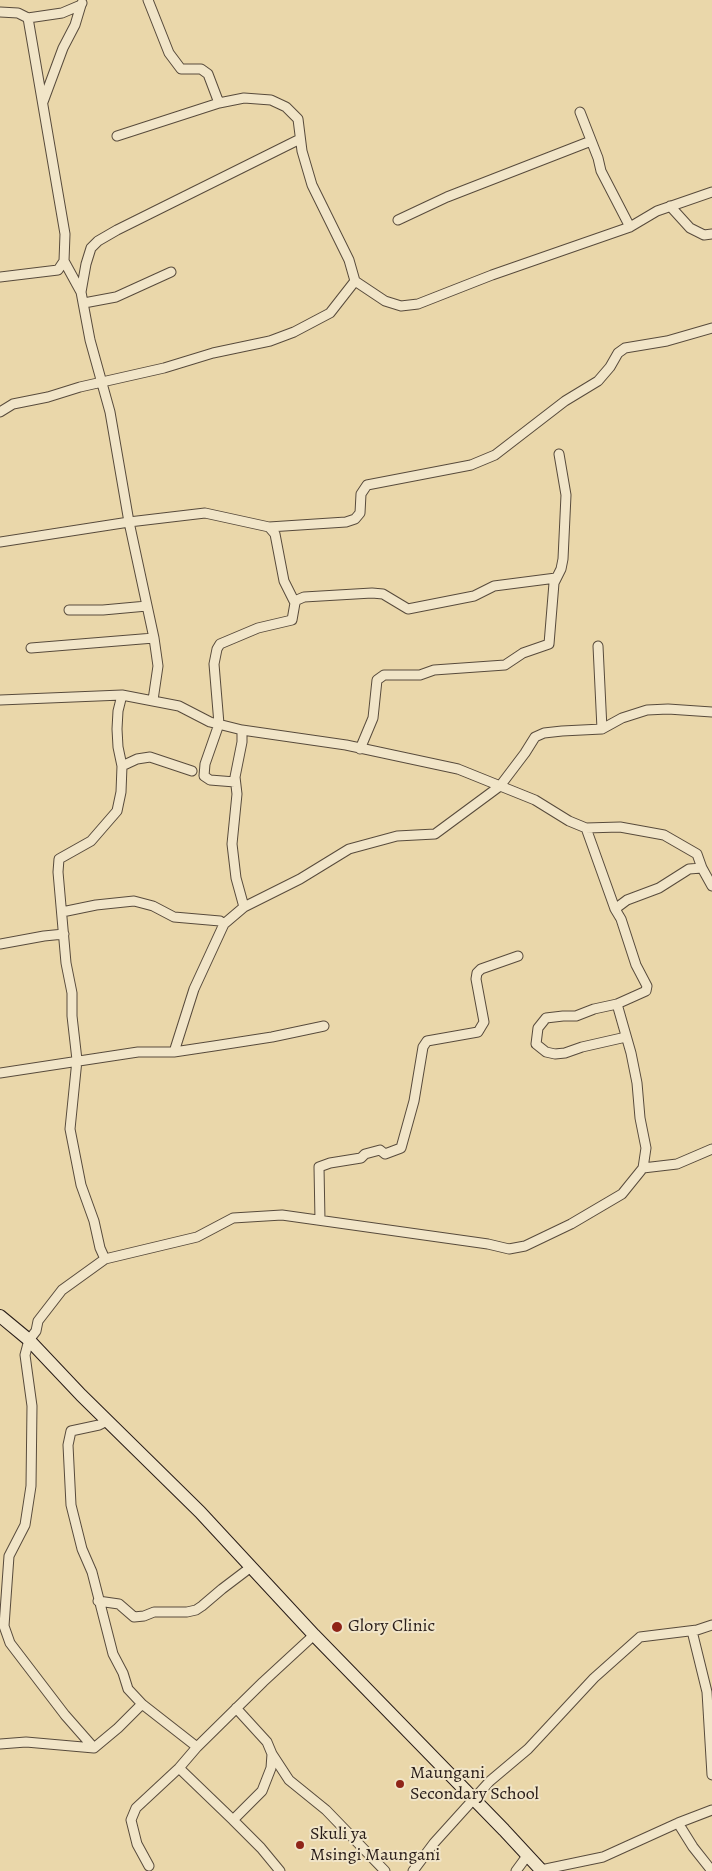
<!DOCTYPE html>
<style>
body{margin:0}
canvas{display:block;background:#ead7aa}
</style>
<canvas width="712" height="1871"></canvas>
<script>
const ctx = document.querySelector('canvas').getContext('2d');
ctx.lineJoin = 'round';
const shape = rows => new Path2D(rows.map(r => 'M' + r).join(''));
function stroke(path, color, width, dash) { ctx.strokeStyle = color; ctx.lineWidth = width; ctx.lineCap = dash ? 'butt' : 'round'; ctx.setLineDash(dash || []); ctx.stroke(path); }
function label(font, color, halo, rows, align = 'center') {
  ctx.font = font + ' Alegreya,serif'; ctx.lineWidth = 4; ctx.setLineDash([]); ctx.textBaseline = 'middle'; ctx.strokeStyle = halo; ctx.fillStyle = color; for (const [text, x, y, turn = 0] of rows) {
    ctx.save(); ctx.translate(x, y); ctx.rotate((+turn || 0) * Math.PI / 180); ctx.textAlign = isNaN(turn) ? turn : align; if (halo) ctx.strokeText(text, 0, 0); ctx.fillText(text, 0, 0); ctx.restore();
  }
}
const minor = shape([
 [148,0,169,53,181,69,201,69,208,74,219,103,244,98,271,100,286,107,298,119,302,151,312,185,349,260,355,281,385,301,401,306,418,304,492,275,630,227,657,211,712,192],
 [0,12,18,13,28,18,65,234,64,261,81,292,90,340,110,412,129,522,154,638,158,666,153,700],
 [28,18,62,13,81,5,82,3],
 [43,102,63,48,75,25,81,5],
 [580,112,598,158,601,171,630,227],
 [117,136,219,103],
 [670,206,690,228,704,235,712,234],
 [398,220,447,197,591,141],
 [0,277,58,270,64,261],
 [81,292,86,264,91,248,98,241,117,230,300,139],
 [84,303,116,297,171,272],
 [0,412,13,404,48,397,80,387,164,368,213,353,270,341,294,332,330,313,355,281],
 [269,527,346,522,355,519,360,513,361,494,367,485,471,465,495,455,565,401,598,381,610,367,618,353,625,348,667,341,712,328],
 [0,542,129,522,205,513,269,527,275,534,284,581,295,603],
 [69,610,103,610,147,606],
 [598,646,602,729],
 [31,648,154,638],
 [0,700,122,695,179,706,210,722,242,730,346,745,458,769,535,800,569,821,586,828,620,827,664,835,697,854,702,868,712,886],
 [242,730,242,742,235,777,237,794,232,844,236,878,244,907],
 [360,749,373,718,377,680,384,675,420,675,434,670,505,665,523,653,549,644,554,583,561,569,563,559,566,495,559,454],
 [122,766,137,759,150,757,192,771],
 [235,782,210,780,204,776,205,764,219,724,214,664,217,649,220,644,258,628,292,620,295,603,297,600,304,597,372,593,383,594,408,609,474,596,494,586,556,578],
 [586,828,615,909],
 [62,912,96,905,134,901,153,906,174,917,220,921,224,924,244,907,300,879,349,849,397,836,435,834,500,786,525,753,535,737,544,733,562,731,602,729,622,718,647,710,668,709,712,712],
 [0,944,44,936,64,934],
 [617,1004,594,1009,576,1016,563,1016,546,1018,538,1028,536,1044,546,1052,555,1054,565,1053,582,1047,626,1037],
 [174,1052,194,989,224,924],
 [0,1073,138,1052,174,1052,214,1046,272,1037,324,1026],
 [643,1168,677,1164,712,1149],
 [320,1220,319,1167,330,1163,361,1158,365,1154,380,1150,385,1154,401,1148,414,1101,423,1047,427,1041,478,1032,484,1022,476,979,477,973,481,969,518,956],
 [105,1259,100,1248,94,1221,81,1185,70,1129,77,1060,72,1016,72,993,66,963,58,872,59,859,91,841,117,811,121,792,122,766,118,747,117,729,118,711,122,695],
 [107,1421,99,1425,71,1431,68,1445,71,1505,82,1549,92,1572,113,1654,123,1673,128,1689,142,1704],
 [98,1601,119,1604,134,1617,144,1616,154,1612,187,1612,196,1610,202,1606,222,1589,251,1567],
 [692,1631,707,1692,712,1775],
 [236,1708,267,1742,272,1754,271,1768,262,1791,233,1820,261,1848,280,1871],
 [0,1744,26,1742,94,1748,118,1728,142,1704,197,1747],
 [94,1748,65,1715,10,1643,4,1626,9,1556,25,1525,31,1486,32,1406,25,1355,29,1340,36,1331,38,1321,62,1290,105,1259,197,1237,233,1218,282,1215,488,1244,509,1249,525,1246,571,1224,622,1194,643,1168,646,1148,640,1118,637,1083,631,1053,617,1004,646,991,647,986,636,965,621,919,615,909,627,900,659,888,689,869,702,868],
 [272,1754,289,1780,326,1810,385,1871],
 [179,1768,233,1820],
 [678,1823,693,1847,712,1871],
 [149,1866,137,1844,131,1820,136,1808,179,1768,197,1747,263,1682,314,1635],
 [541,1870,603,1857,678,1823,712,1810],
 [413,1871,434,1843,490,1781,528,1749,594,1678,640,1637,697,1630,712,1625],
 [516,1871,527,1856]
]);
const secondary = shape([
 [0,1316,29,1340,81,1395,200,1512,314,1635,504,1830,542,1871]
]);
stroke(minor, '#584b3c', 11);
stroke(secondary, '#281c18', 14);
stroke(minor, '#f1e5c8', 9);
stroke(secondary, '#f1e5c8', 12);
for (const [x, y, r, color] of [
 [337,1627,6,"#8f2418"],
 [400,1784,5,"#8f2418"],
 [300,1845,5,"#8f2418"]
]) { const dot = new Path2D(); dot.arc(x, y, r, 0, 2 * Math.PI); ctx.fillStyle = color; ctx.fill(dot); stroke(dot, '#f1e5c8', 2); }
label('18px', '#281c18', '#f1e5c8', [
 ["Glory Clinic",348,1627],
 ["Maungani",410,1774],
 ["Secondary School",410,1795],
 ["Skuli ya",310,1835],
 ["Msingi Maungani",310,1856]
], 'left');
</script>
